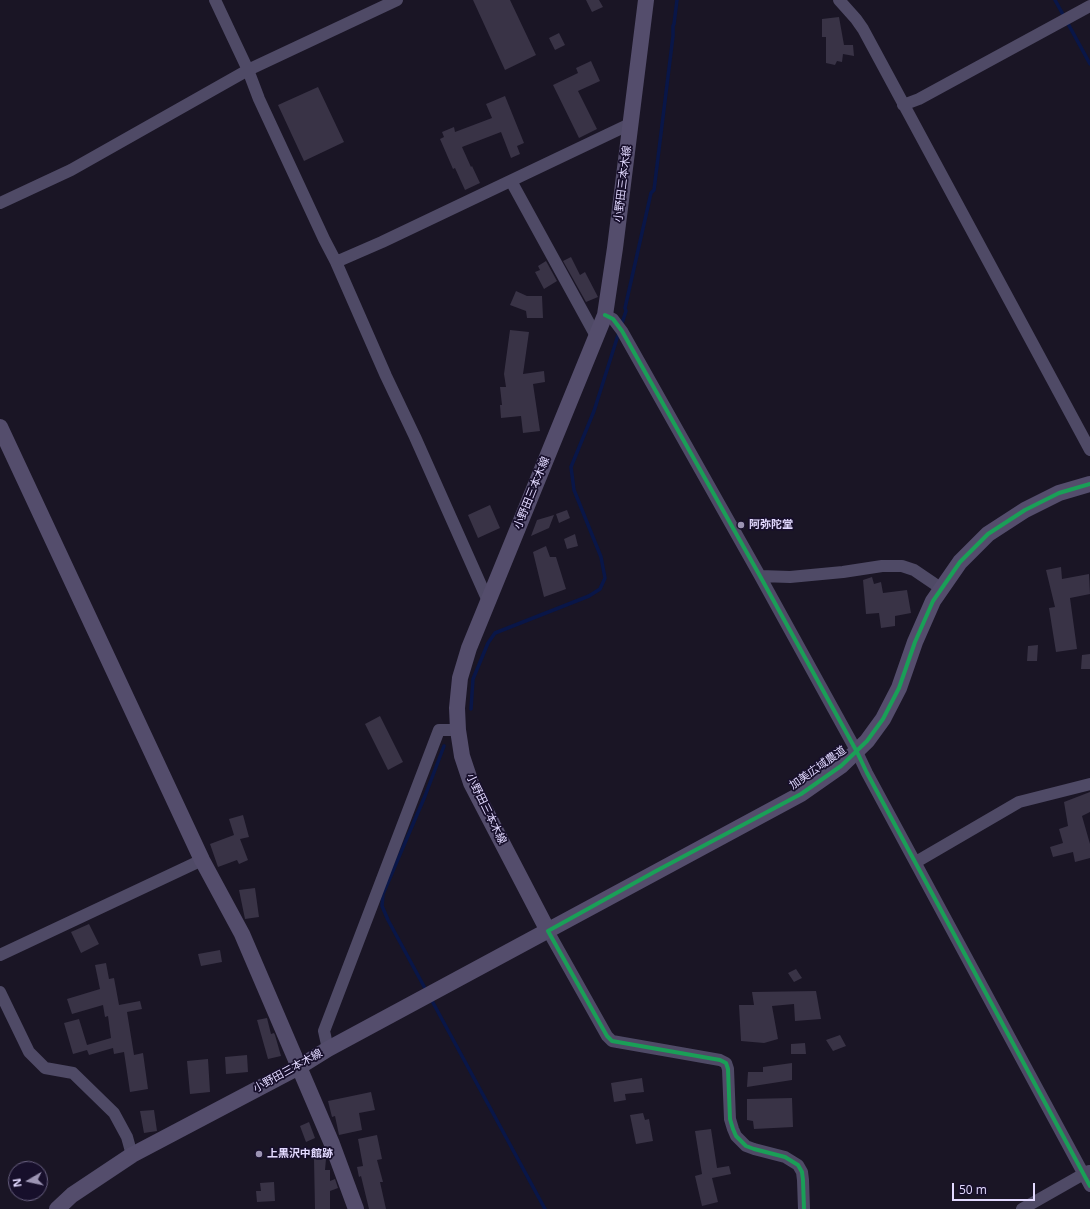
<!DOCTYPE html>
<meta charset="utf-8">
<style>
body{margin:0}
#map{position:relative;width:1090px;height:1209px;overflow:hidden;background:#1a1525;font-family:"Open Sans",sans-serif}
canvas{display:block}
.north{position:absolute;left:8px;top:1161px;width:40px;height:40px;box-sizing:border-box;background:#170f2b;border:1px solid #686080;border-radius:50%;rotate:261deg;font-size:11px;font-weight:700;line-height:16px;text-align:center;color:#e2d9ff}
.north::after{content:'';display:block;margin:auto;width:14px;height:18px;background:#9c94b3;clip-path:polygon(50% 0,100% 100%,50% 72%,0 100%)}
.scale{position:absolute;left:952px;top:1183px;width:83px;height:18px;box-sizing:border-box;border:2px solid #e2d9ff;border-top:0;padding-left:5px;font-size:12px;line-height:14px;white-space:nowrap;color:#e2d9ff;-webkit-text-stroke:3px #170f2b;paint-order:stroke}
</style>
<div id="map">
<canvas width="1090" height="1209"></canvas>
<div class="north">N</div>
<div class="scale">50 m</div>
</div>
<script>
const ctx = document.querySelector('canvas').getContext('2d');
ctx.lineJoin = 'round';
const shape = rows => new Path2D(rows.map(r => 'M' + r).join(''));
function stroke(path, color, width, dash) { ctx.strokeStyle = color; ctx.lineWidth = width; ctx.lineCap = dash ? 'butt' : 'round'; ctx.setLineDash(dash || []); ctx.stroke(path); }
function fillPath(path, color) { ctx.fillStyle = color; ctx.fill(path, 'evenodd'); }
function label(font, color, halo, rows, align = 'center') {
  ctx.font = font + ' "Open Sans","Noto Sans JP",sans-serif'; ctx.lineWidth = 3.5; ctx.setLineDash([]); ctx.textBaseline = 'middle'; ctx.strokeStyle = halo; ctx.fillStyle = color; for (const [text, x, y, turn = 0] of rows) {
    ctx.save(); ctx.translate(x, y); ctx.rotate((+turn || 0) * Math.PI / 180); ctx.textAlign = isNaN(turn) ? turn : align; if (halo) ctx.strokeText(text, 0, 0); ctx.fillText(text, 0, 0); ctx.restore();
  }
}
stroke(shape([
 [1055,0,1090,64],
 [621,326,626,311,625,308,651,193,654,190,673,36,673,26,674,24,677,0],
 [471,709,473,679,488,643,495,633,589,596,600,589,605,578,601,557,574,490,571,467,594,411,619,332],
 [427,992,388,920,382,906,383,894,425,796,444,746],
 [431,999,545,1209]
]), '#091648', 3.5);
fillPath(shape([
 [473,0,510,0,536,55,505,70],
 [586,0,599,0,603,7,592,12],
 [839,17,844,45,853,45,854,56,843,54,842,62,837,61,835,65,826,63,826,37,822,37,822,19],
 [559,33,565,45,555,50,549,38],
 [591,61,600,81,578,91,597,129,579,138,553,85,578,73,576,68],
 [318,87,344,142,304,161,278,105],
 [505,96,524,143,517,146,520,154,511,158,501,132,462,147,471,167,472,166,480,183,465,190,455,168,453,169,440,139,444,137,442,132,454,127,455,132,492,118,486,104],
 [571,257,580,275,585,272,598,297,586,302,563,261],
 [546,261,557,281,544,289,535,272,540,270,538,266],
 [516,291,527,296,542,296,543,318,527,318,526,311,510,305],
 [510,330,529,332,523,374,544,371,545,382,533,384,540,431,523,433,521,416,501,418,500,405,502,405,500,387,506,387,504,374],
 [490,505,500,528,478,538,468,515],
 [567,510,570,518,559,523,556,514],
 [554,515,549,528,531,536,537,520],
 [575,534,578,546,567,549,564,539],
 [546,546,550,557,556,557,566,589,544,597,533,552],
 [1061,567,1062,579,1089,574,1090,594,1070,598,1077,649,1056,652,1049,608,1055,607,1046,570],
 [872,577,874,584,881,582,883,593,907,590,911,613,895,616,895,626,881,628,879,613,866,614,863,580],
 [1038,645,1037,661,1027,661,1028,646],
 [1090,654,1090,669,1081,669,1082,655],
 [380,716,403,762,388,770,365,724],
 [1090,792,1090,812,1082,816,1090,844,1090,858,1075,862,1073,852,1053,857,1050,847,1063,843,1059,829,1068,826,1064,802],
 [243,815,249,837,240,839,248,860,239,864,237,860,218,867,210,844,234,835,229,819],
 [255,888,259,917,245,919,239,890],
 [89,924,99,944,81,953,71,932],
 [220,950,222,962,201,966,198,954],
 [106,963,109,979,114,978,119,1005,140,1001,142,1009,127,1012,134,1055,143,1053,148,1089,130,1092,124,1052,114,1054,113,1048,89,1055,87,1050,73,1054,64,1023,79,1019,87,1045,111,1038,108,1016,105,1017,103,1005,72,1014,67,999,100,989,95,965],
 [796,969,802,978,794,982,788,973],
 [816,991,821,1019,795,1021,794,1004,772,1006,778,1039,764,1043,741,1041,739,1005,754,1005,752,992],
 [267,1018,271,1034,274,1033,275,1035,281,1056,268,1059,257,1020],
 [840,1035,846,1046,833,1051,826,1040],
 [805,1043,806,1054,791,1054,791,1044],
 [247,1055,248,1072,226,1074,225,1057],
 [208,1059,210,1092,190,1094,187,1061],
 [792,1063,792,1080,747,1087,748,1072,763,1072,763,1067],
 [642,1078,644,1092,625,1094,626,1100,614,1102,611,1083],
 [371,1092,375,1110,359,1113,362,1130,339,1135,335,1116,332,1117,328,1101],
 [792,1098,793,1127,754,1129,753,1121,747,1120,747,1099],
 [154,1110,157,1131,144,1133,140,1111],
 [643,1113,645,1120,649,1119,653,1141,636,1144,630,1115],
 [309,1122,315,1138,306,1142,300,1126],
 [711,1129,717,1168,729,1166,731,1174,712,1178,718,1202,702,1206,695,1176,702,1174,695,1131],
 [377,1135,382,1159,377,1160,383,1182,380,1182,386,1209,369,1209,361,1176,359,1177,357,1167,363,1166,358,1139],
 [314,1159,326,1159,325,1170,330,1170,330,1181,335,1179,338,1188,330,1191,330,1209,315,1209],
 [274,1182,275,1201,257,1202,256,1191,261,1191,260,1183]
]), '#393346');
stroke(shape([
 [215,0,248,70,259,99,324,239,336,262,386,376,415,437,488,601],
 [839,0,856,19,863,29,1090,450],
 [903,105,919,99,1090,6],
 [511,181,596,336],
 [0,203,71,170,248,70,397,0],
 [336,262,382,242,630,124],
 [605,315,613,319,622,331,760,576,857,752,867,773,1090,1186],
 [760,576,790,577,843,572,882,566,902,566,914,570,942,589],
 [916,862,1019,802,1090,784],
 [548,931,607,1036,612,1041,720,1060,726,1063,728,1069,730,1119,733,1129,736,1136,746,1146,754,1149,785,1157,798,1165,802,1172,803,1180,804,1209],
 [0,955,202,860],
 [0,992,29,1052,45,1068,73,1073,114,1113,127,1137,132,1155],
 [328,1049,324,1031,439,730,458,730],
 [1022,1209,1089,1171]
]), '#4f4a66', 12);
stroke(shape([
 [0,427,202,860,242,934,332,1144,356,1209],
 [548,931,471,783,462,756,458,730,457,708,460,678,469,648,605,315,615,248,646,0],
 [57,1209,72,1195,132,1155,299,1067,328,1049,801,794,841,766,867,741,883,719,899,688,915,642,933,601,960,562,988,534,1025,510,1059,493,1090,484]
]), '#544d6c', 16);
stroke(shape([
 [605,315,613,319,622,331,760,576,857,752,867,773,1090,1186],
 [804,1209,803,1180,802,1172,798,1165,785,1157,754,1149,746,1146,736,1136,733,1129,730,1119,728,1069,726,1063,720,1060,612,1041,607,1036,548,931,656,871,801,794,841,766,867,741,883,719,899,688,915,642,933,601,960,562,988,534,1025,510,1059,493,1090,484]
]), '#1a9f57', 4);
for (const [x, y, r, color] of [
 [741,525,4,"#9c94b3"],
 [259,1154,4,"#9c94b3"]
]) { const dot = new Path2D(); dot.arc(x, y, r, 0, 2 * Math.PI); ctx.fillStyle = color; ctx.fill(dot); stroke(dot, '#170f2b', 1.5); }
label('11px', '#e2d9ff', '#170f2b', [
 ["小野田三本木線",623,184,-83],
 ["小野田三本木線",532,493,-68],
 ["加美広域農道",818,768,-35],
 ["小野田三本木線",486,809,64],
 ["小野田三本木線",288,1071,-29]
]);
label('bold 11px', '#e2d9ff', '#170f2b', [
 ["阿弥陀堂",749,525],
 ["上黒沢中館跡",267,1154]
], 'left');
</script>
